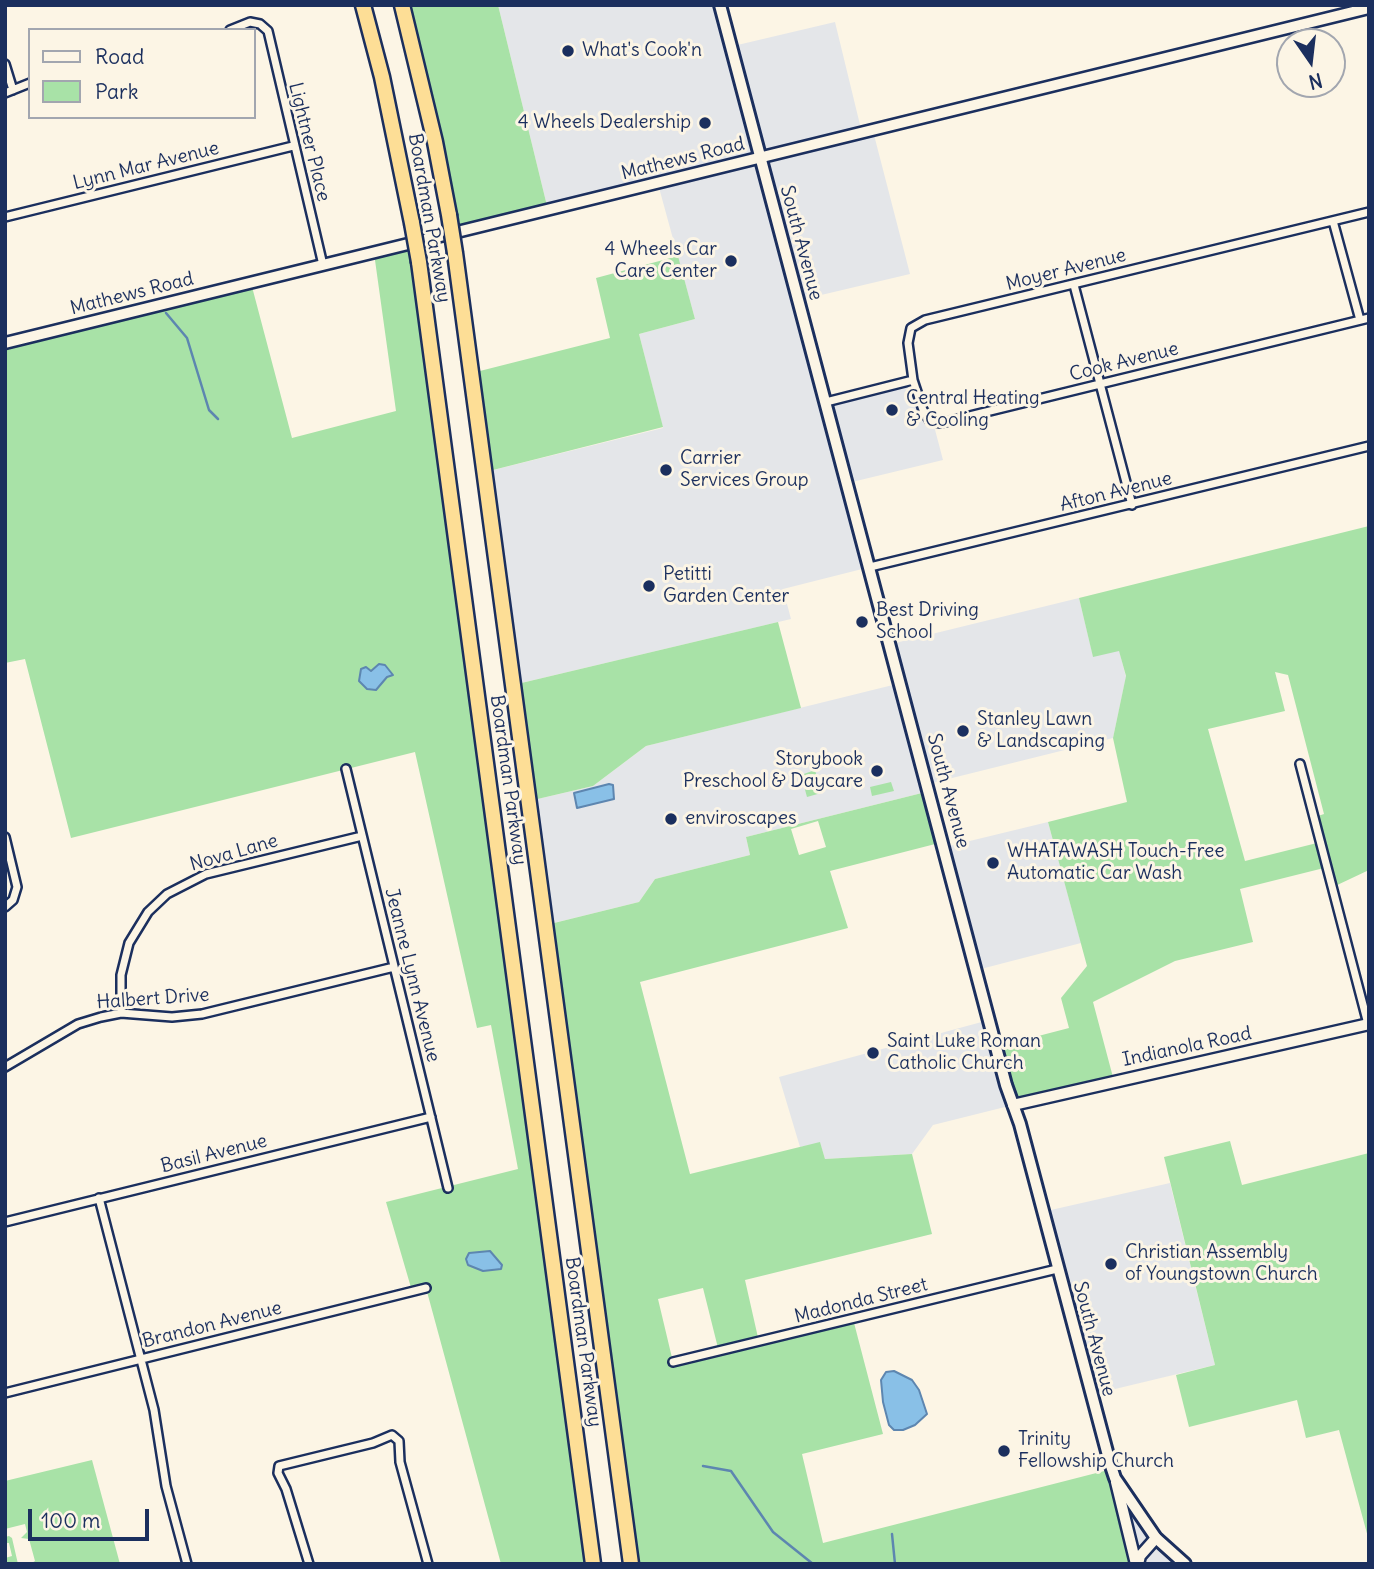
<!DOCTYPE html>
<style>
body{margin:0}
#map{position:relative;width:1374px;height:1569px;overflow:hidden;background:#fcf5e5;font-family:Delius,sans-serif}
canvas{display:block}
.frame{position:absolute;inset:0;border:7px solid #1b2f5e;pointer-events:none}
.legend{position:absolute;left:28px;top:28px;width:228px;height:91px;box-sizing:border-box;background:#fcf5e5;border:2px solid #a2a6af;margin:0;padding:9px 12px;list-style:none;font-size:21px;color:#1b2f5e}
.legend li{display:flex;align-items:center;gap:14px;height:35px}
.legend b{width:35px;border:2px solid #a2a6af}
.north{position:absolute;left:1276px;top:28px;width:70px;height:70px;box-sizing:border-box;background:#fcf5e5;border:2px solid #a2a6af;border-radius:50%;rotate:166deg;font-size:19px;font-weight:700;line-height:28px;text-align:center;color:#1b2f5e}
.north::after{content:'';display:block;margin:auto;width:24px;height:32px;background:#1b2f5e;clip-path:polygon(50% 0,100% 100%,50% 72%,0 100%)}
.scale{position:absolute;left:28px;top:1509px;width:121px;height:32px;box-sizing:border-box;border:4px solid #1b2f5e;border-top:0;padding-left:9px;font-size:21px;line-height:24px;white-space:nowrap;color:#1b2f5e;-webkit-text-stroke:5px #fcf5e5;paint-order:stroke}
</style>
<div id="map">
<canvas width="1374" height="1569"></canvas>
<div class="frame"></div>
<ul class="legend">
<li><b style="height:9px;background:#fcf5e5"></b>Road</li>
<li><b style="height:19px;background:#a8e2a7"></b>Park</li>
</ul>
<div class="north">N</div>
<div class="scale">100 m</div>
</div>
<script>
const ctx = document.querySelector('canvas').getContext('2d');
ctx.lineJoin = 'round';
function fillPath(path, color) { ctx.fillStyle = color; ctx.fill(path, 'evenodd'); }
const shape = rows => new Path2D(rows.map(r => 'M' + r).join(''));
function stroke(path, color, width, dash) { ctx.strokeStyle = color; ctx.lineWidth = width; ctx.lineCap = dash ? 'butt' : 'round'; ctx.setLineDash(dash || []); ctx.stroke(path); }
function label(font, color, halo, rows, align = 'center') {
  ctx.font = font + ' Delius,sans-serif'; ctx.lineWidth = 6; ctx.setLineDash([]); ctx.textBaseline = 'middle'; ctx.strokeStyle = halo; ctx.fillStyle = color; for (const [text, x, y, turn = 0] of rows) {
    ctx.save(); ctx.translate(x, y); ctx.rotate((+turn || 0) * Math.PI / 180); ctx.textAlign = isNaN(turn) ? turn : align; if (halo) ctx.strokeText(text, 0, 0); ctx.fillText(text, 0, 0); ctx.restore();
  }
}
fillPath(shape([
 [498,5,720,5,729,47,835,22,862,133,873,131,910,274,800,300,826,402,913,380,918,396,933,422,943,460,848,483,870,567,783,589,791,619,513,685,485,472,663,428,639,334,695,319,658,184,548,210],
 [1079,598,1093,656,1119,650,1126,677,1113,738,928,784,930,791,746,837,750,855,655,879,639,902,546,925,529,801,593,786,646,746,901,683,891,644],
 [1048,822,1081,943,977,970,945,847],
 [989,1020,1013,1105,933,1125,912,1154,825,1159,820,1143,800,1147,779,1077],
 [1170,1183,1215,1365,1090,1395,1042,1212],
 [1115,1478,1156,1538,1185,1564,1136,1564]
]), '#e4e6e9');
fillPath(shape([
 [402,5,498,5,548,210,452,234],
 [416,243,593,1564,501,1564,426,1288,412,1291,386,1202,518,1169,491,1025,477,1028,415,752,71,838,25,659,5,663,5,343,251,283,292,438,396,411,374,253],
 [678,256,695,319,639,334,663,427,485,472,472,373,610,338,596,278],
 [1369,526,1369,870,1333,887,1328,867,1240,889,1253,942,1175,961,1093,1002,1114,1081,1013,1105,996,1047,1069,1028,1061,998,1087,966,1048,822,1127,802,1113,738,1126,676,1119,651,1093,657,1079,598],
 [1275,672,1288,675,1324,814,1315,817,1321,842,1245,861,1208,729,1285,711],
 [778,622,801,708,646,746,593,786,529,801,513,685],
 [815,770,821,793,807,797,801,775],
 [891,782,894,791,872,796,870,787],
 [930,791,943,842,830,871,848,928,640,982,690,1174,820,1142,825,1159,912,1154,932,1234,745,1280,759,1342,853,1319,883,1434,802,1454,823,1543,1112,1469,1136,1564,631,1564,546,925,639,902,655,879,750,855,746,837],
 [818,821,826,847,799,855,791,829],
 [703,1288,719,1352,673,1362,658,1299],
 [1230,1141,1242,1185,1369,1153,1369,1541,1339,1430,1306,1438,1297,1400,1189,1427,1176,1375,1215,1365,1164,1157],
 [92,1460,120,1564,30,1564,35,1561,29,1539,21,1538,27,1532,25,1524,5,1529,5,1481],
 [9,1536,12,1538,18,1564,5,1564,5,1558,12,1556,9,1543,5,1543,5,1537]
]), '#a8e2a7');
const water = shape([
 [379,664,385,665,393,675,387,677,376,690,367,689,359,681,361,669,366,667,371,671,379,664],
 [609,784,613,785,614,799,577,808,574,793,609,784],
 [490,1251,502,1265,501,1269,483,1271,468,1265,466,1259,469,1253,490,1251],
 [894,1371,912,1380,919,1390,927,1414,915,1425,903,1430,894,1430,889,1425,883,1402,881,1380,886,1372,894,1371]
]);
fillPath(water, '#89c0e7');
stroke(water, '#5d86b0', 2);
stroke(shape([
 [166,313,187,338,209,410,218,419],
 [703,1466,731,1471,773,1532,813,1564],
 [892,1534,895,1564]
]), '#5d86b0', 2.5);
const minor = shape([
 [230,30,250,22,260,24,268,31,323,265],
 [5,64,13,90],
 [5,93,30,83],
 [1369,212,925,320,911,328,908,343,913,380,923,410,930,421,941,423,1369,318],
 [5,217,293,146],
 [1333,221,1360,320],
 [1074,285,1132,505],
 [826,402,913,380],
 [870,567,1369,446],
 [1300,764,1368,1024],
 [346,769,448,1188],
 [5,837,17,887,13,900,5,907],
 [121,1013,121,975,129,943,148,912,167,894,206,874,362,836],
 [5,1067,78,1024,101,1017,121,1013,172,1017,202,1014,394,967],
 [99,1198,154,1410,166,1486,187,1564],
 [5,1222,431,1117],
 [673,1362,1057,1269],
 [5,1393,426,1288],
 [309,1564,286,1489,278,1473,279,1466,373,1443,392,1435,399,1441,400,1462,428,1564]
]);
const tertiary = shape([
 [5,343,1369,8],
 [1013,1105,1369,1024],
 [1116,1482,1136,1564],
 [1138,1564,1140,1556,1156,1538]
]);
const secondary = shape([
 [720,5,1006,1085,1020,1124,1110,1463,1115,1478,1156,1538,1185,1564]
]);
const motorway = shape([
 [363,5,382,77,412,223],
 [402,5,435,142,449,215],
 [455,253,631,1564],
 [419,262,593,1564]
]);
stroke(minor, '#1b2f5e', 12);
stroke(tertiary, '#1b2f5e', 15);
stroke(secondary, '#1b2f5e', 16);
stroke(motorway, '#1b2f5e', 19);
stroke(minor, '#fcf5e5', 7);
stroke(tertiary, '#fcf5e5', 10);
stroke(secondary, '#fcf5e5', 10);
stroke(motorway, '#fdde96', 14);
const motorwayBridge = shape([
 [449,215,455,253],
 [412,223,419,262]
]);
stroke(motorwayBridge, '#1b2f5e', 19, []);
stroke(motorwayBridge, '#fdde96', 14);
for (const [x, y, r, color] of [
 [568,51,7,"#1b2f5e"],
 [705,123,7,"#1b2f5e"],
 [731,261,7,"#1b2f5e"],
 [892,410,7,"#1b2f5e"],
 [666,470,7,"#1b2f5e"],
 [649,586,7,"#1b2f5e"],
 [862,622,7,"#1b2f5e"],
 [963,731,7,"#1b2f5e"],
 [877,771,7,"#1b2f5e"],
 [671,819,7,"#1b2f5e"],
 [993,863,7,"#1b2f5e"],
 [873,1053,7,"#1b2f5e"],
 [1111,1264,7,"#1b2f5e"],
 [1004,1451,7,"#1b2f5e"]
]) { const dot = new Path2D(); dot.arc(x, y, r, 0, 2 * Math.PI); ctx.fillStyle = color; ctx.fill(dot); stroke(dot, '#fcf5e5', 2.5); }
label('19px', '#1b2f5e', '#fcf5e5', [
 ["What's Cook'n",582,51],
 ["4 Wheels Dealership",691,123,"right"],
 ["4 Wheels Car",717,250,"right"],
 ["Care Center",717,272,"right"],
 ["Central Heating",906,399],
 ["& Cooling",906,421],
 ["Carrier",680,459],
 ["Services Group",680,481],
 ["Petitti",663,575],
 ["Garden Center",663,597],
 ["Best Driving",876,611],
 ["School",876,633],
 ["Stanley Lawn",977,720],
 ["& Landscaping",977,742],
 ["Storybook",863,760,"right"],
 ["Preschool & Daycare",863,782,"right"],
 ["enviroscapes",685,819],
 ["WHATAWASH Touch-Free",1007,852],
 ["Automatic Car Wash",1007,874],
 ["Saint Luke Roman",887,1042],
 ["Catholic Church",887,1064],
 ["Christian Assembly",1125,1253],
 ["of Youngstown Church",1125,1275],
 ["Trinity",1018,1440],
 ["Fellowship Church",1018,1462]
], 'left');
label('19px', '#1b2f5e', '#fcf5e5', [
 ["Lightner Place",309,142,76],
 ["Mathews Road",683,159,-14],
 ["Lynn Mar Avenue",146,166,-14],
 ["Boardman Parkway",429,218,80],
 ["South Avenue",801,243,75],
 ["Moyer Avenue",1066,270,-14],
 ["Mathews Road",132,294,-14],
 ["Cook Avenue",1124,362,-14],
 ["Afton Avenue",1116,492,-14],
 ["Boardman Parkway",508,780,82],
 ["South Avenue",948,791,75],
 ["Nova Lane",234,853,-16],
 ["Jeanne Lynn Avenue",412,975,76],
 ["Halbert Drive",153,999,-4],
 ["Indianola Road",1187,1047,-12],
 ["Basil Avenue",214,1154,-14],
 ["Madonda Street",861,1301,-14],
 ["Brandon Avenue",212,1325,-14],
 ["South Avenue",1094,1339,75],
 ["Boardman Parkway",583,1342,82]
]);
</script>
